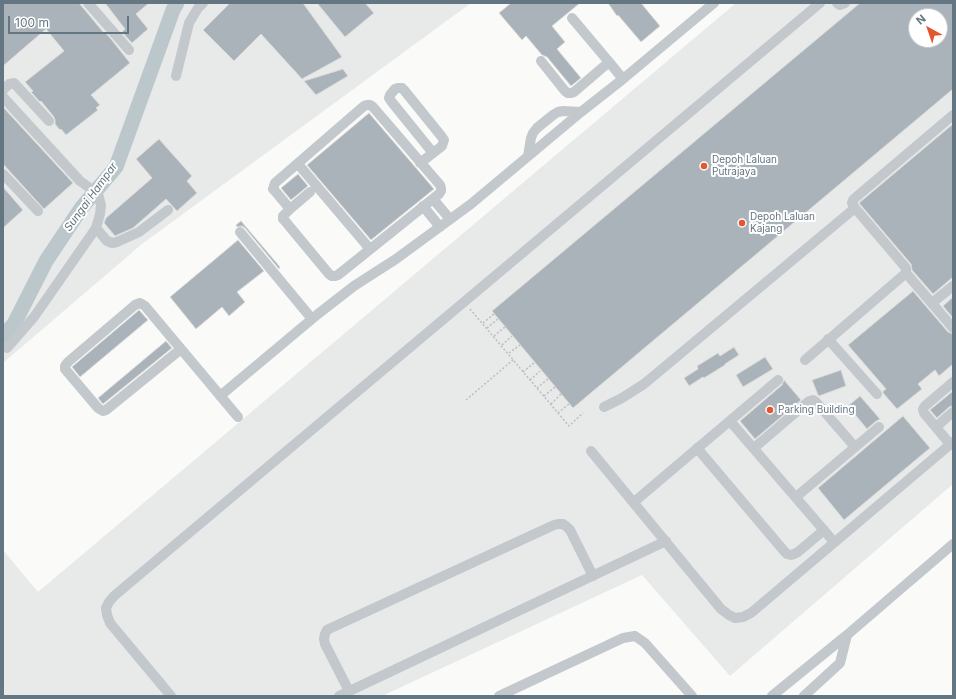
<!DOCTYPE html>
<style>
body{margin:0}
#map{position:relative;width:956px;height:699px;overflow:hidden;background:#fafaf8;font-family:Inter,sans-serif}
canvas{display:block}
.frame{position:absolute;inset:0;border:4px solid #657683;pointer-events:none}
.north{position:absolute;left:908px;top:8px;width:40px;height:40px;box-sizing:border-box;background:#fff;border:1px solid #c1c8cd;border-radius:50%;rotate:320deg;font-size:11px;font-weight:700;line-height:16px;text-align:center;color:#657683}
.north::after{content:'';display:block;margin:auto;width:14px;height:18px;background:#e4572e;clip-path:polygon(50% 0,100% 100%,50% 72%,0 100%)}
.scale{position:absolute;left:8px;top:16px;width:121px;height:18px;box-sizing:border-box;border:2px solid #657683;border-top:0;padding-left:5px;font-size:12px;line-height:14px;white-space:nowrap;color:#657683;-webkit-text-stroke:3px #fff;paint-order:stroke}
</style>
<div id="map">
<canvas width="956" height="699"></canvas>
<div class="frame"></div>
<div class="north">N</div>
<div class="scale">100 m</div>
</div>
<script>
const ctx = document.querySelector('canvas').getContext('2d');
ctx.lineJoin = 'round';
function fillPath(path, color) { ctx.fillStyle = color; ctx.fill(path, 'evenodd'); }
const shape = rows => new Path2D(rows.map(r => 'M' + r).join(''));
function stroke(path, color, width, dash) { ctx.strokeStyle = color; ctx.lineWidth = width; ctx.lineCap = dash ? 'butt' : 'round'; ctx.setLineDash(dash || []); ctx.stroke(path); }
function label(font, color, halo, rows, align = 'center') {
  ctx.font = font + ' Inter,sans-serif'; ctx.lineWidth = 4; ctx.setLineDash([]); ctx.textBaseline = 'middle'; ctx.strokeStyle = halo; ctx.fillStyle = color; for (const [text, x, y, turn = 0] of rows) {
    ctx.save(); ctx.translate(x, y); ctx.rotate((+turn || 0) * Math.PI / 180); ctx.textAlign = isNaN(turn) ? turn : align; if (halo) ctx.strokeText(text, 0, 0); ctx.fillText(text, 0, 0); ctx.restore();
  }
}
fillPath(shape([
 [3,3,471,3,142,244,3,363],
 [736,3,953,3,953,484,730,676,642,575,382,696,3,696,3,550,38,592],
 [916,16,940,16,940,40,916,40]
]), '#e8e9e9');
stroke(shape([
 [3,336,14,324,46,261,82,207,116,167,173,10,177,3]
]), '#bbc7cb', 15);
const building = shape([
 [3,3,79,3,104,33,105,32,111,39,130,63,91,95,100,105,96,108,98,110,66,135,61,129,60,130,55,124,55,120,54,117,41,101,40,102,31,92,33,91,25,82,64,51,46,29,3,66,3,3],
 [105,3,149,3,136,14,148,29,132,43,122,32,125,29,105,3],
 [230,3,303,3,342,57,302,79,261,34,234,61,203,30,230,3],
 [317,3,365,3,374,13,345,37,317,3],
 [511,3,580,3,552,26,565,42,557,49,581,78,571,86,547,57,542,55,526,36,522,40,499,13,511,3],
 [608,3,641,3,660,26,641,42,618,15,617,16,608,3],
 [860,3,953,3,953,89,573,408,492,311,860,3],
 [916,16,940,16,940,40,916,40,916,16],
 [343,69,348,76,316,95,304,81,343,69],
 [3,107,73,183,44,209,3,164,3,107],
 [369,113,434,189,371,240,307,165,369,113],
 [953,124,953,277,933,294,912,270,911,264,859,203,953,124],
 [159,139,192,176,187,181,197,193,177,211,166,199,133,228,115,236,104,223,106,218,152,178,136,159,159,139],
 [298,174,308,186,291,200,281,188,298,174],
 [3,187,23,210,3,228,3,187],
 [241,221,280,267,279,269,245,228,242,226,237,227,236,225,241,221],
 [238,240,264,271,237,292,245,302,229,316,222,307,196,329,170,297,238,240],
 [913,291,948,332,953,334,953,364,939,376,935,370,918,384,922,389,897,409,883,393,883,391,886,389,848,345,913,291],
 [953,297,953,318,943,306,953,297],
 [139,310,148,320,80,377,72,367,73,366,139,310],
 [166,341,172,348,103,404,102,403,98,398,166,341],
 [734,347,739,355,725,364,725,365,704,378,703,377,689,386,684,378,698,369,697,366,718,353,720,356,734,347],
 [765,357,773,369,743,387,736,375,765,357],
 [841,370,846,386,819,396,818,395,812,380,841,370],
 [784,380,801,400,755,439,740,421,782,385,784,380],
 [953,391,953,406,949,407,937,418,930,410,953,391],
 [860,396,880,419,875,422,867,429,848,406,860,396],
 [903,416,930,448,844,520,818,488,903,416]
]);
fillPath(building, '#aab3b9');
stroke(building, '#dcdcda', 1);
stroke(shape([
 [470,309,569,426,583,413],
 [483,323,494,314],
 [487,328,498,319],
 [494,336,505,327],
 [502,345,512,336],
 [509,353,520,345],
 [523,372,534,363],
 [530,380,540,371],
 [537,388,548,379],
 [544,396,555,387],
 [466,400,513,360],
 [551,404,561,394],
 [558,413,569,404]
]), '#bbbfc2', 1.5, [2, 2]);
stroke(shape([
 [88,3,129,50],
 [837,3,840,5,845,3],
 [541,61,565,91,568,93,571,93,574,92,609,62,572,18],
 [609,62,623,79],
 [176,76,189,23,198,8,203,3],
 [3,90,9,84,14,83,49,121],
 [3,97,80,181,98,194,101,205,100,214,96,228,34,317,7,348],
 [367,105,370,105,373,107,440,185,441,188,441,191,439,194,338,275,335,276,332,276,329,274,285,221,283,219,283,216,290,209,275,191,273,189,275,183,364,106,367,105],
 [528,156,531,138,533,133,537,128,553,115,558,112,563,111,581,112],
 [420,163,433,153,442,146,444,140,442,137,404,90,402,88,398,88,395,89,390,95,389,98,391,101,433,153],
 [298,164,370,249],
 [3,174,38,211],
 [433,199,450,219],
 [423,206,440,227],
 [855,208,906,268,906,273],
 [290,209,310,192],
 [96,228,107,241,112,243,117,242,139,232,168,210],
 [240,232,312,319],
 [932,303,953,286],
 [828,339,877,394],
 [181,349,106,410,103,411,98,408,65,369,65,366,68,362,135,305,140,303,145,306,238,417],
 [805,360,906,273,953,328],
 [220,396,318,314,354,286,396,259,471,204,581,112,623,79,714,3],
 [604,407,622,398,644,384,855,208,852,203,853,200,855,198,953,115],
 [730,421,834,542],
 [936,427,953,412],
 [950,444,924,413,923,409,925,406,953,382],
 [697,448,784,551,787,554,791,555,794,554,798,552,824,530],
 [754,448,809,401,813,400,816,402,855,447],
 [591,451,721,609,729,615,735,618,743,617,751,613,953,442],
 [796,497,879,427],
 [634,502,778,380],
 [349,691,325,644,324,639,325,634,327,630,331,628,554,525,558,524,563,524,567,527,570,530,593,576],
 [171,696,110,623,107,615,106,608,109,602,114,596,820,3],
 [339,696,666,541],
 [499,696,623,638,635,636,645,643,692,696],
 [772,696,847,635,953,544],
 [804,696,840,663,847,635]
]), '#c3c8cc', 10);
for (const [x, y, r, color] of [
 [704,166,4,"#e4572e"],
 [742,223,4,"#e4572e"],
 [770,410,4,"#e4572e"]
]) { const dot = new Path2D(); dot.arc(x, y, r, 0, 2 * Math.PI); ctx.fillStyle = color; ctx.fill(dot); stroke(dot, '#fff', 1.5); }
label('10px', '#657683', '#fff', [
 ["Depoh Laluan",712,160],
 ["Putrajaya",712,172],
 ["Depoh Laluan",750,217],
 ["Kajang",750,229],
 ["Parking Building",778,410]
], 'left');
label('italic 11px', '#60757c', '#fff', [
 ["Sungai Hampar",91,197,-54]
]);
</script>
